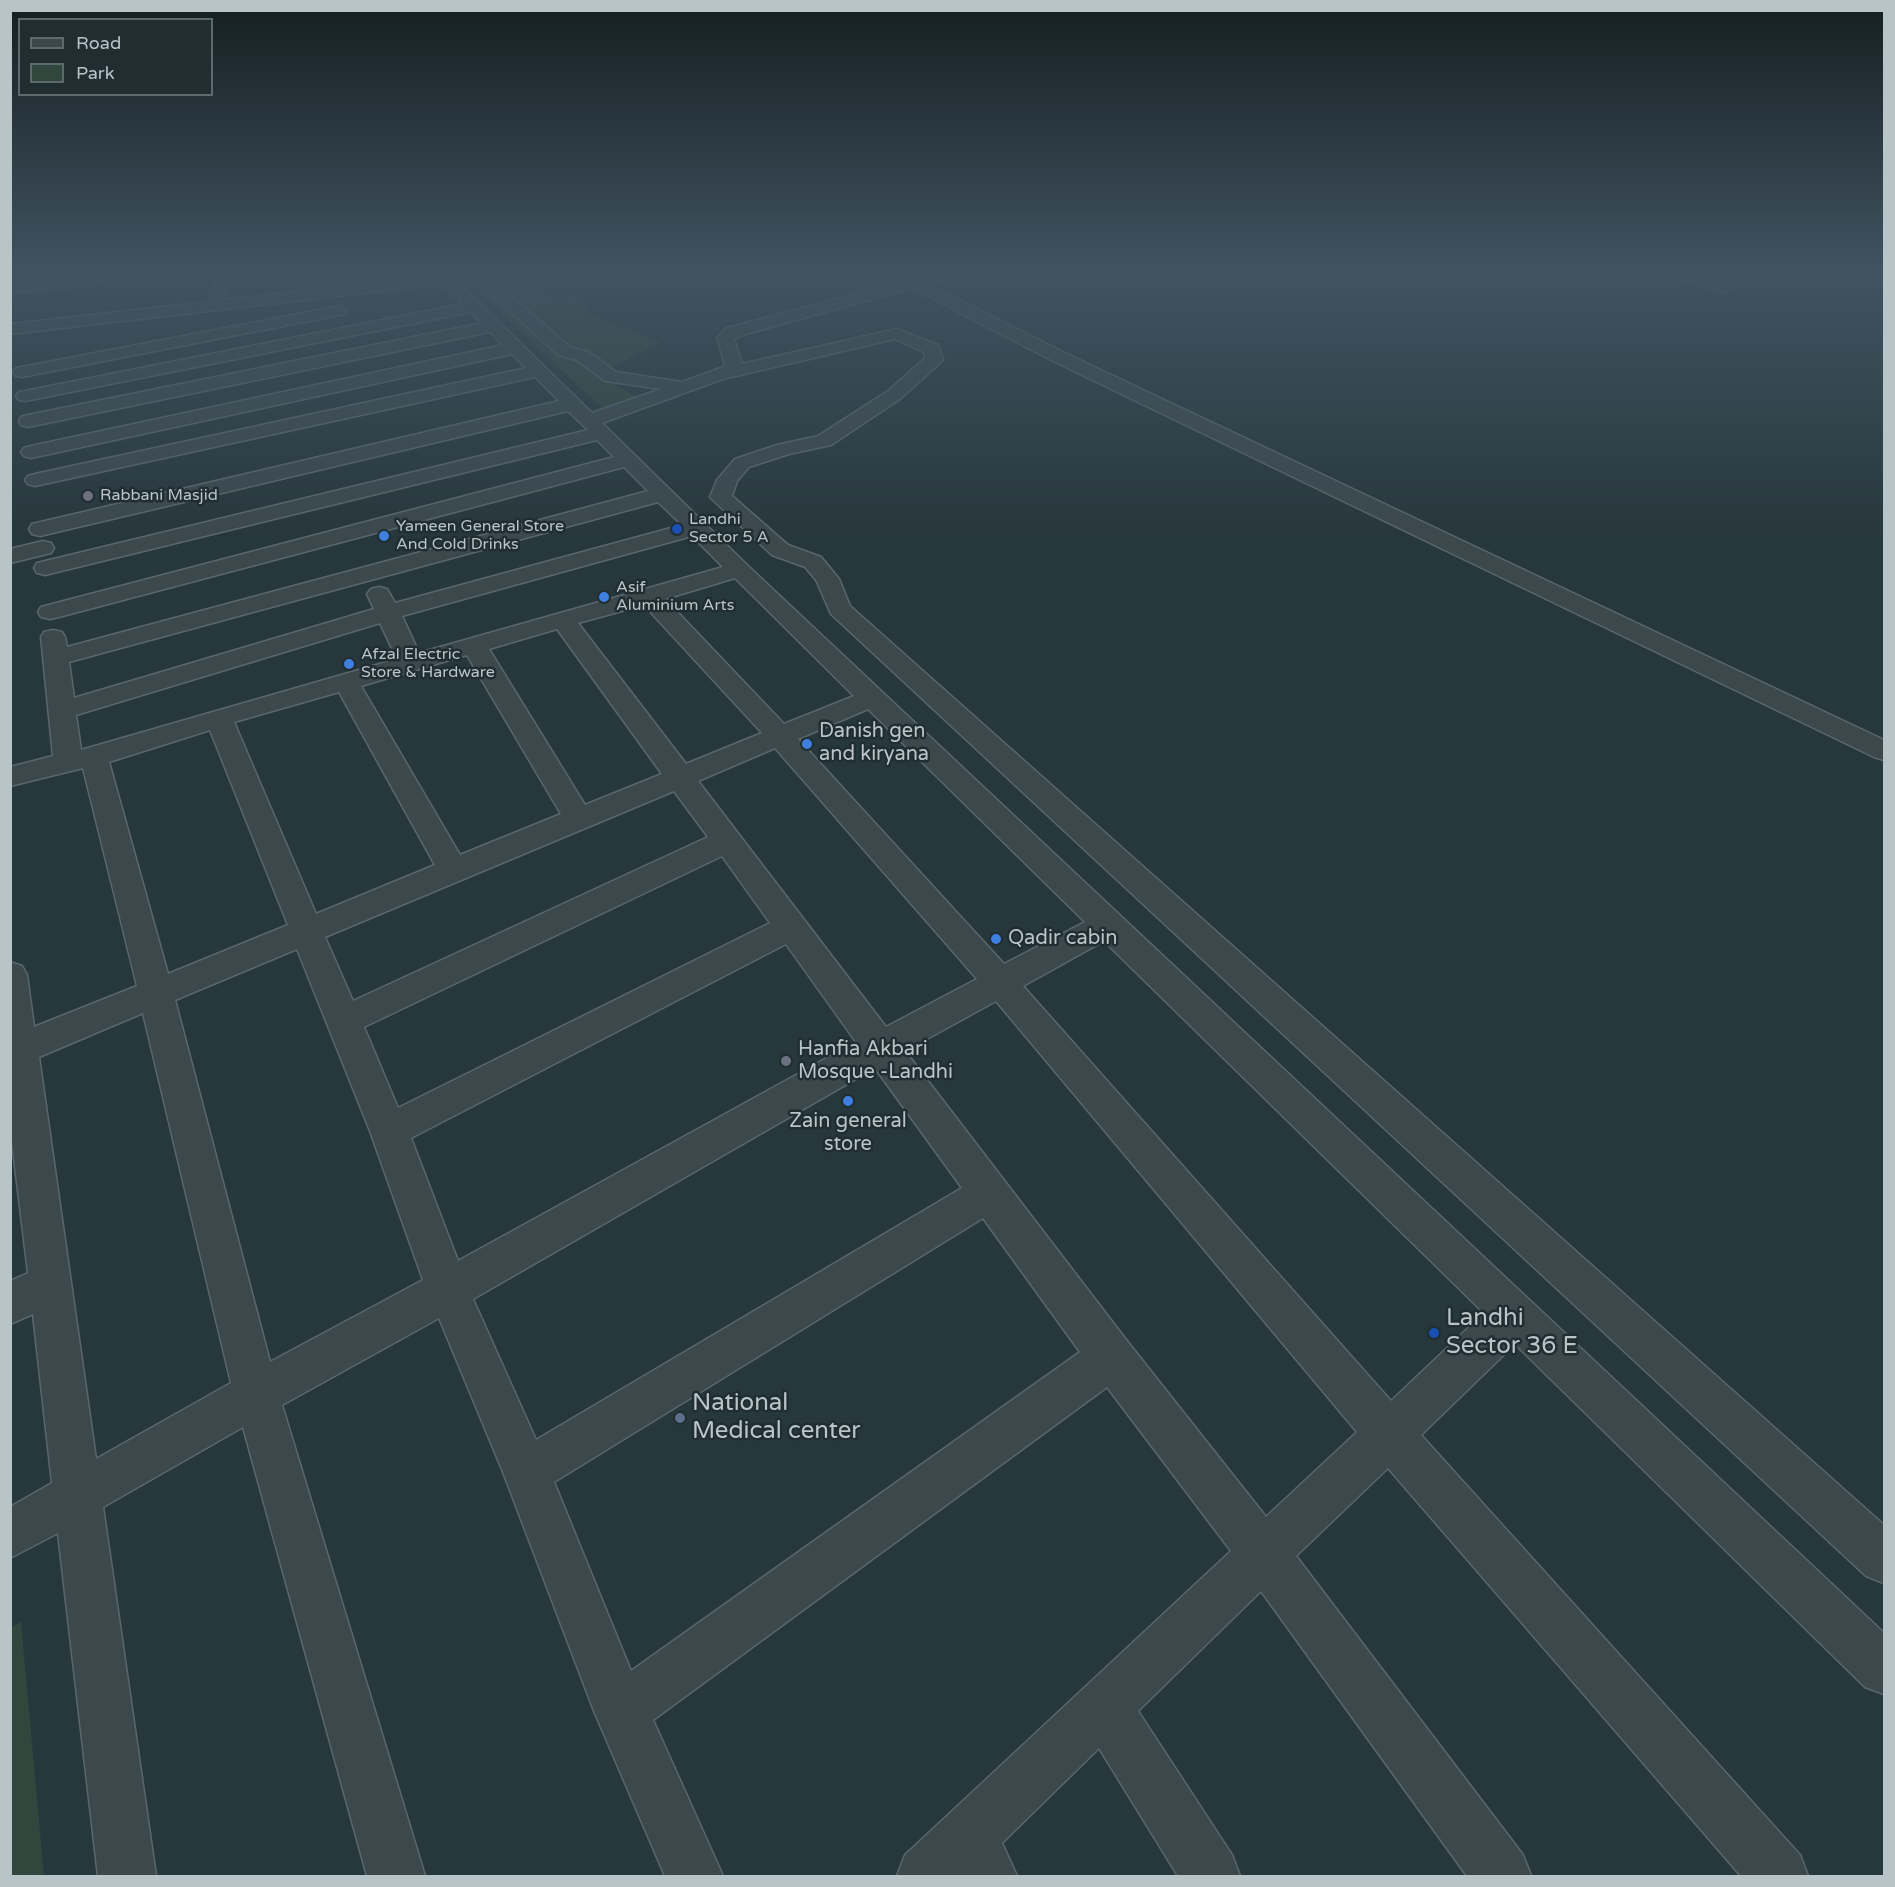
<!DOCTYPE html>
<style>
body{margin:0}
#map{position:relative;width:1895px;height:1887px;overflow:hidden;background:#27383c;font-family:"Varela Round",sans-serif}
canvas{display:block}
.frame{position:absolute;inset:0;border:12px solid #b7c4c8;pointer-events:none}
.legend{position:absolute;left:18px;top:18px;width:195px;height:78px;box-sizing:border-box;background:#202e32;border:2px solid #5c6a6e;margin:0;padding:8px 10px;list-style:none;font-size:18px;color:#b7c4c8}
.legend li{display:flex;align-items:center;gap:12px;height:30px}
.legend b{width:30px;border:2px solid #5c6a6e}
</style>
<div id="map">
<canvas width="1895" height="1887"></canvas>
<div class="frame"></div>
<ul class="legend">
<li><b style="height:8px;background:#3b494d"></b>Road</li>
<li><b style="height:16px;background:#31473e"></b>Park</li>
</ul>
</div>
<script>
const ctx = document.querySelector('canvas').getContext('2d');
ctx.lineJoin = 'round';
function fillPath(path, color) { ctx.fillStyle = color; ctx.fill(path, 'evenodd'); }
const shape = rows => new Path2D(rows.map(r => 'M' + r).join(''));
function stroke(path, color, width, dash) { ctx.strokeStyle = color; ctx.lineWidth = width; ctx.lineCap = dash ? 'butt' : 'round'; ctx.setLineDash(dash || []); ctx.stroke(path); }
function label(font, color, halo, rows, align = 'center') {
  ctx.font = font + ' "Varela Round",sans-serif'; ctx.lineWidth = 5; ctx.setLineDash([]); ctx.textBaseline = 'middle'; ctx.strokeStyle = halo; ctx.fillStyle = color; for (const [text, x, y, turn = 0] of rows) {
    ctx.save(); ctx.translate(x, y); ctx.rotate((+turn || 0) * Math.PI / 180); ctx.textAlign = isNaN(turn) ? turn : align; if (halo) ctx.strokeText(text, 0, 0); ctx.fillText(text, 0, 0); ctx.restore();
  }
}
fillPath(shape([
 [457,272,508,272,559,299,585,291,588,294,583,300,588,313,661,343,596,374,640,399,604,410],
 [21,1622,44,1876,11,1876,10,1628]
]), '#31473e');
const minor = shape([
 [91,272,146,272,139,276,96,280,94,284,89,286,10,293,10,283,85,277,87,273,91,272],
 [220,272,234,272,223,300,434,276,432,272,447,272,592,413,661,389,605,381,577,360,558,355,467,272,483,272,570,347,589,352,616,372,682,382,723,367,725,364,717,338,727,328,939,272,962,272,960,275,928,284,1067,354,1884,740,1884,760,1874,757,1055,362,912,288,739,336,734,339,742,364,897,329,938,345,943,359,940,363,900,399,831,445,789,454,749,467,737,481,732,496,788,545,821,557,839,579,850,606,1884,1525,1884,1583,1866,1576,831,614,816,580,805,567,772,555,714,501,710,497,717,480,735,459,777,445,818,436,888,391,925,358,924,352,895,339,723,379,602,423,747,565,1884,1633,1884,1694,1865,1687,1515,1344,1421,1435,1800,1855,1808,1876,1741,1876,1388,1468,1296,1556,1523,1855,1531,1876,1467,1876,1261,1591,1138,1711,1232,1855,1240,1876,1178,1876,1099,1748,1002,1843,1017,1876,897,1876,905,1855,1231,1551,1107,1387,653,1720,723,1876,665,1876,594,1711,503,1472,439,1318,282,1405,425,1876,367,1876,243,1427,103,1507,156,1876,98,1876,58,1533,10,1558,10,1507,52,1483,33,1314,10,1324,10,1281,28,1273,10,1125,10,962,22,966,27,975,34,1027,137,986,83,768,10,786,10,767,53,756,41,637,44,632,53,630,62,632,65,637,67,647,648,491,624,467,59,617,50,619,41,617,38,612,41,607,614,457,597,440,45,575,37,573,34,568,37,563,588,430,568,411,40,536,32,534,29,529,32,524,559,401,535,377,35,486,28,484,25,480,28,476,35,474,526,368,512,354,31,458,24,456,21,452,24,448,31,446,503,345,490,332,28,427,21,425,19,421,21,417,28,415,482,323,471,312,25,401,19,400,16,396,19,392,25,391,463,304,442,284,10,334,10,324,207,302,220,272],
 [658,502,682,525,395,603,387,589,379,587,371,589,367,594,374,609,74,698,69,662,658,502],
 [692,536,723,567,419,653,402,616,692,536],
 [735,578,854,696,784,724,665,599,735,578],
 [644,605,762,733,686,764,578,623,644,605],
 [380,623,397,659,81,750,76,715,380,623],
 [557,629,662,774,585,805,489,649,557,629],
 [467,655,561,814,460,855,361,686,467,655],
 [339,692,435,865,316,914,234,722,339,692],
 [868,709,1085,922,1004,964,798,739,868,709],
 [210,730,288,925,168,974,109,762,210,730],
 [775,748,977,979,886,1027,698,781,775,748],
 [674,791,708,837,353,1001,325,937,674,791],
 [722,856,770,923,398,1108,364,1027,722,856],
 [1104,941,1484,1313,1391,1401,1023,986,1104,941],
 [786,944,856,1042,458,1261,411,1138,786,944],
 [297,949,370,1131,423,1280,270,1362,175,1000,297,949],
 [996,1001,1357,1432,1266,1517,1127,1341,905,1051,996,1001],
 [143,1013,231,1383,96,1459,39,1057,143,1013],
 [875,1068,962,1188,536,1440,473,1299,875,1068],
 [983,1218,1080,1352,631,1671,554,1482,983,1218],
 [1662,272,1685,272,1731,285,1734,288,1726,293,1664,275,1662,272],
 [339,306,347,311,345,314,22,377,16,376,13,372,16,368,22,367,339,306],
 [43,541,51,543,54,548,51,553,10,563,10,549,43,541]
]);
stroke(minor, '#59676b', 3);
fillPath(minor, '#3b494d');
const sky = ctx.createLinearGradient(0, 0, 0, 536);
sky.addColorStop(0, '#151f21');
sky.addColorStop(0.51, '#415361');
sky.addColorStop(1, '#41536100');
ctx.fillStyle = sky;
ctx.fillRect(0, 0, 1895, 536);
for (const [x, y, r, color] of [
 [88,496,6,"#6b7280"],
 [677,529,6,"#1a4fb4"],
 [384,536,6,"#3f7fe0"],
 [604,597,6,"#3f7fe0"],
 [349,664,6,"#3f7fe0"],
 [807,744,6,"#3f7fe0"],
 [996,939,6,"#3f7fe0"],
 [786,1061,6,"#6b7280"],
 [848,1101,6,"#3f7fe0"],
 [1434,1333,6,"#1a4fb4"],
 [680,1418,6,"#5c6f8a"]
]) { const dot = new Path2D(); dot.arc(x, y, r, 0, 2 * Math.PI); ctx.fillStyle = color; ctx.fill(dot); stroke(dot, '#202e32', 2); }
label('16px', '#b7c4c8', '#202e32', [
 ["Rabbani Masjid",100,496],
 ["Landhi",689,520],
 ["Sector 5 A",689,538],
 ["Yameen General Store",396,527],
 ["And Cold Drinks",396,545],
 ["Asif",616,588],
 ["Aluminium Arts",616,606],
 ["Afzal Electric",361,655],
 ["Store & Hardware",361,673]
], 'left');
label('20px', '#b7c4c8', '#202e32', [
 ["Danish gen",819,732],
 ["and kiryana",819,755],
 ["Qadir cabin",1008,939],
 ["Hanfia Akbari",798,1050],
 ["Mosque -Landhi",798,1073],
 ["Zain general",848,1122,"center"],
 ["store",848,1145,"center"]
], 'left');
label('24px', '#b7c4c8', '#202e32', [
 ["Landhi",1446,1319],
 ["Sector 36 E",1446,1347],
 ["National",692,1404],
 ["Medical center",692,1432]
], 'left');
</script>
